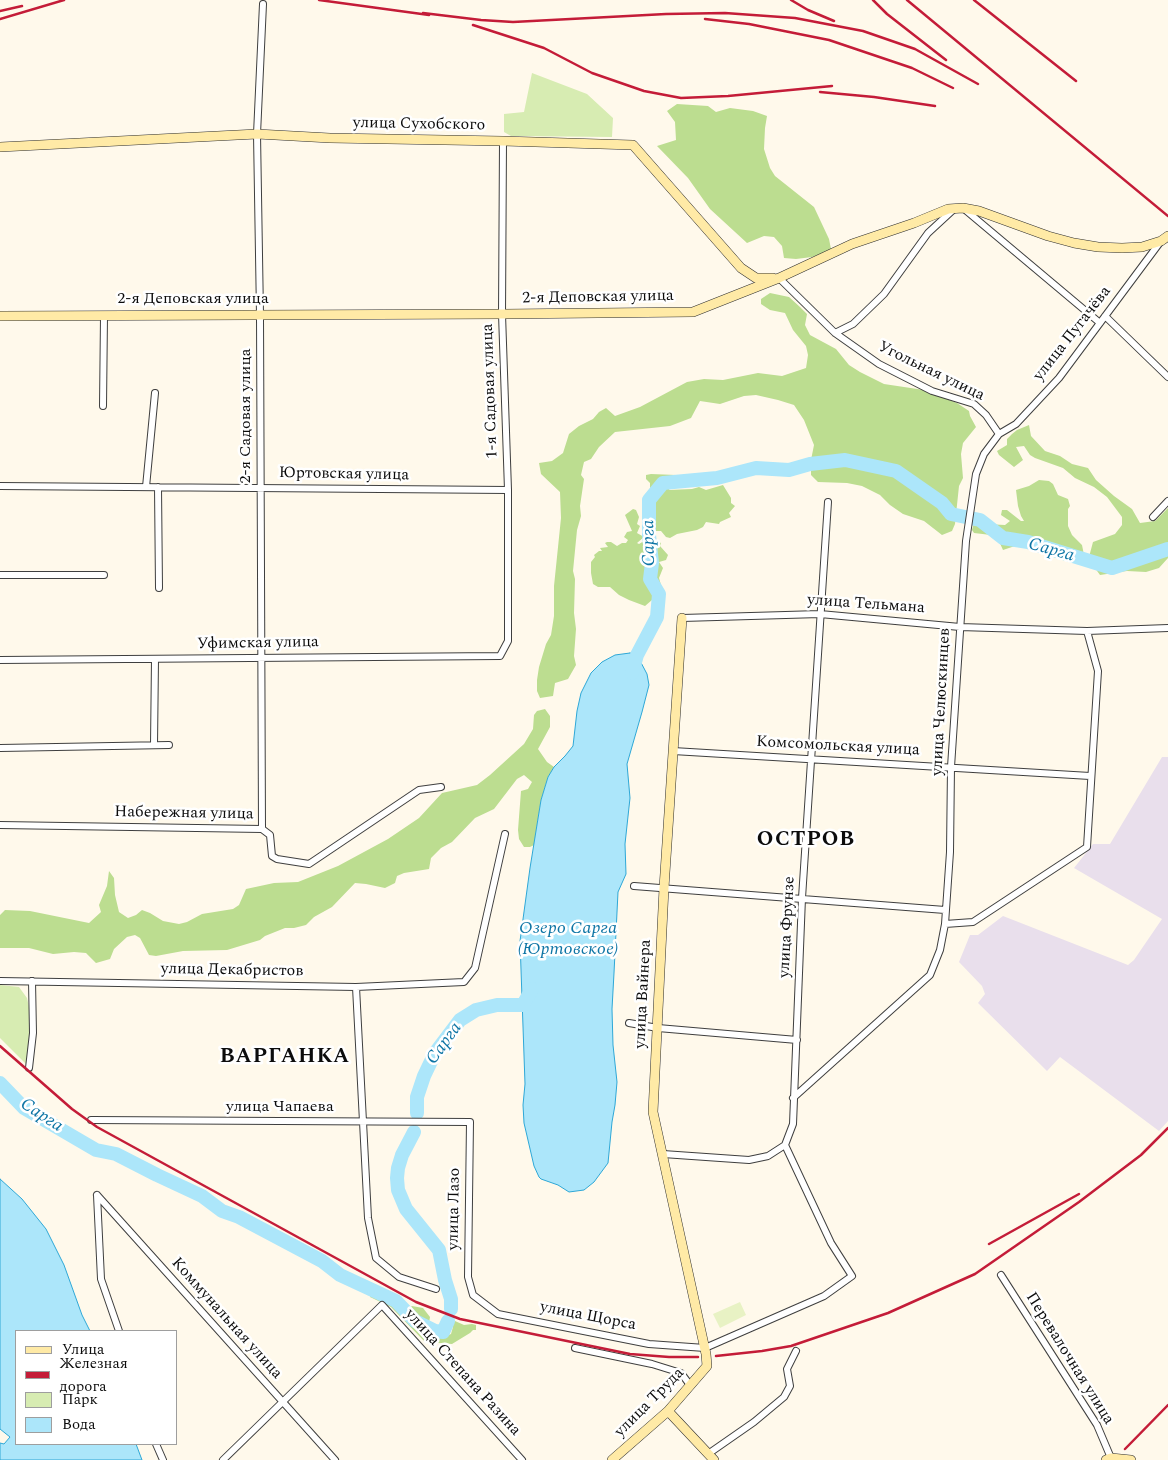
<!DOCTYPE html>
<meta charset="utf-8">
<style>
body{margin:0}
#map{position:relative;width:1168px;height:1460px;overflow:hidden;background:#fff9eb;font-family:Spectral,serif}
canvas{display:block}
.legend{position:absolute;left:15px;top:1330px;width:162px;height:115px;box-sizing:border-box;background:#fff;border:1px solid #9e9e9e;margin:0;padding:6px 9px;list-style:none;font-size:15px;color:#0c0c0c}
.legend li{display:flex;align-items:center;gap:10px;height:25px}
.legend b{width:25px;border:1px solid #9e9e9e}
</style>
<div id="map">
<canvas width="1168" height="1460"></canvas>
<ul class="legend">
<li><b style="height:6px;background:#ffeaa6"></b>Улица</li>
<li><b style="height:6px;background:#c41c38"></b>Железная дорога</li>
<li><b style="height:14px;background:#d7ecb2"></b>Парк</li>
<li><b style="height:14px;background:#ace6fa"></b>Вода</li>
</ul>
</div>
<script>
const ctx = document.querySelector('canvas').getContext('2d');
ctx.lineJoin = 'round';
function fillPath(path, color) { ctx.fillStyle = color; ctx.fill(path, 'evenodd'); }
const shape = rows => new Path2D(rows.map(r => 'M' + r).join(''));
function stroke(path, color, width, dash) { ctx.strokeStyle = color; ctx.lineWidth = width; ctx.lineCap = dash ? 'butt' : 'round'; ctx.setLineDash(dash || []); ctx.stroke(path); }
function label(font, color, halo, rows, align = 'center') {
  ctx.font = font + ' Spectral,serif'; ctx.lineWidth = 5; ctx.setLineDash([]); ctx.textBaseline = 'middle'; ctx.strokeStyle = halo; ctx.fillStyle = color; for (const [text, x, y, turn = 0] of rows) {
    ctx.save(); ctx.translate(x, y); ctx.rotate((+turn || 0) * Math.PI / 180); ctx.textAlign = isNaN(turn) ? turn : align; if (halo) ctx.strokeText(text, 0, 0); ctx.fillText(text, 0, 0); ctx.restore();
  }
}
fillPath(shape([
 [1162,757,1168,757,1168,1121,1159,1131,1060,1057,1047,1071,978,1003,985,994,982,986,959,962,970,935,978,935,1003,916,1128,965,1134,960,1162,919,1074,868,1093,844,1110,844]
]), '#e9dfec');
fillPath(shape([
 [532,73,587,94,613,118,612,137,511,136,504,132,504,114,524,112],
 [0,985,19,987,27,998,29,1007,29,1053,28,1063,26,1064,0,1038]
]), '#d7ecb2');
fillPath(shape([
 [677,104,708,106,716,112,730,108,753,111,767,116,765,128,764,149,770,168,775,176,814,207,829,239,832,254,830,251,812,257,796,259,784,258,782,246,774,237,764,236,747,243,710,209,688,178,657,146,676,140,675,122,667,111],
 [770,293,789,297,800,307,807,314,805,325,810,335,836,349,849,365,860,372,884,384,924,390,957,403,969,411,970,416,976,427,963,443,961,454,963,478,959,486,955,524,952,531,942,535,924,521,903,514,890,505,880,495,862,486,847,483,818,482,811,475,811,460,814,445,804,420,794,405,778,400,756,395,744,396,720,404,700,401,691,418,670,426,615,432,599,447,591,459,584,462,581,475,584,479,580,506,581,516,577,530,573,571,575,579,574,613,576,629,574,656,576,665,568,679,555,683,553,696,540,698,537,691,537,680,539,667,546,644,551,635,554,616,554,586,561,518,560,492,541,474,539,463,552,461,563,453,569,434,579,426,593,419,599,412,606,408,615,416,640,407,687,382,704,379,723,380,758,373,782,376,806,368,808,355,806,346,793,330,785,313,770,310,761,304,761,299],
 [1029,425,1031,436,1045,451,1060,456,1072,464,1088,468,1096,480,1114,496,1132,509,1140,523,1155,521,1168,508,1168,558,1159,568,1146,572,1127,571,1100,575,1092,564,1089,557,1093,542,1115,534,1122,525,1122,517,1107,497,1094,487,1075,478,1063,468,1035,458,1030,455,1024,446,1016,447,1023,460,1014,467,999,455,997,451,1007,445,1007,439,1012,434,1017,430],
 [651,474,676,475,681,483,671,486,669,490,692,489,699,487,706,490,723,485,731,498,731,503,735,506,729,513,731,517,720,522,719,524,706,522,703,527,697,530,677,534,670,538,666,537,661,531,656,531,652,527,651,522,644,521,645,510,653,510,656,500,655,494,650,489,650,483,646,479,646,475],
 [1039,480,1049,481,1053,484,1058,495,1068,499,1070,506,1068,509,1068,526,1072,535,1082,545,1085,560,1074,563,1063,560,1060,555,1051,550,1039,550,1033,547,1032,540,1024,539,1015,546,1003,550,998,539,991,535,974,533,972,530,974,523,980,520,986,524,1005,525,1010,521,1001,515,1002,510,1007,510,1021,521,1024,521,1021,516,1018,506,1016,490,1029,486],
 [633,509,636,510,639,517,637,524,640,526,637,533,644,537,637,543,639,544,644,541,648,543,650,541,653,542,657,541,661,543,660,546,668,555,666,560,659,562,663,568,659,578,661,585,659,594,645,606,629,600,619,595,610,587,598,587,593,584,591,573,591,562,595,557,594,555,599,551,602,551,600,548,608,547,605,543,607,542,611,542,617,546,622,543,626,543,628,540,624,537,627,532,632,531,625,515],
 [545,709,550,716,550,727,538,749,547,762,554,767,548,777,541,800,534,845,530,847,524,847,519,839,518,830,521,791,528,789,532,782,524,775,517,779,494,809,475,818,452,842,441,848,431,858,429,869,404,873,397,876,395,883,385,888,366,884,355,883,332,907,314,917,306,925,294,928,285,928,265,936,260,940,227,950,183,951,156,956,149,955,140,938,135,935,127,937,114,949,110,959,96,963,86,953,74,952,53,954,29,948,0,948,0,915,5,910,30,911,89,923,101,912,99,905,107,886,109,871,114,878,115,895,119,912,128,918,136,915,142,910,150,913,163,921,179,924,187,922,202,914,233,909,239,905,246,889,274,883,298,882,338,866,388,839,419,818,442,793,477,785,490,775,524,744,533,729,534,715,537,711],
 [374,1286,380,1294,387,1294,394,1298,396,1303,403,1311,406,1311,412,1306,423,1308,430,1317,429,1323,430,1326,441,1330,438,1333,428,1332,427,1334,431,1337,446,1336,451,1334,453,1327,452,1324,455,1321,464,1325,472,1324,476,1325,476,1330,473,1330,470,1333,452,1344,425,1342,391,1307,370,1297,370,1288]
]), '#bcdd90');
fillPath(shape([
 [740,1302,746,1315,720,1328,713,1314]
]), '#e8f2c4');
const water = shape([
 [630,653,637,655,647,674,649,685,642,712,627,764,630,798,625,844,626,874,618,892,614,973,612,1009,613,1045,617,1082,615,1105,612,1122,608,1163,594,1182,584,1190,569,1192,558,1185,541,1179,539,1177,534,1166,524,1123,523,1105,525,1084,520,941,530,868,541,800,548,777,554,767,565,756,573,746,577,711,581,693,591,673,602,662,615,655,630,653],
 [0,1179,22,1199,46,1229,64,1265,82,1315,90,1331,16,1331,16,1444,136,1444,142,1460,0,1460,0,1443,4,1444,10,1437,0,1429,0,1179]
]);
fillPath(water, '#ace6fa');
stroke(water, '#2ea7d6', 1);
stroke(shape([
 [632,673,637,655,657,617,659,594,650,579,652,563,649,535,649,500,663,483,717,478,756,468,789,470,810,464,845,460,896,471,942,503,951,514,980,520,1003,538,1028,542,1112,568,1168,549],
 [0,1083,24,1108,96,1150,116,1154,157,1175,202,1196,222,1211,239,1217,322,1261,340,1275,396,1301,415,1321,435,1331,443,1332,448,1321],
 [417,1113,417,1097,424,1076,435,1053,460,1020,476,1010,497,1005,523,1005,532,989],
 [414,1132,402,1155,398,1168,397,1178,398,1190,406,1209,439,1250,445,1280,451,1299,451,1309]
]), '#ace6fa', 14);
const street = shape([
 [963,208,1100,323],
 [779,278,835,333,879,364,932,391,974,404,986,415,999,434],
 [1105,316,1168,377],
 [835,333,853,324,884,294,928,233,954,209],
 [103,406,104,316],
 [0,486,508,490],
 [146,487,155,393],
 [158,487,159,588],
 [1153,517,1168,501],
 [0,575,104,575],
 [682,618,820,614,960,627,1087,631,1168,628],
 [0,660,500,656,508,641,508,490,502,314,503,141],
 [154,745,155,659],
 [0,748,169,745],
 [673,751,1090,776],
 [0,825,262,829,270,835,272,856,277,859,309,864,419,790,441,787],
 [262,829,260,315,257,134,263,4],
 [634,886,945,910],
 [945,924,973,922,1087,847,1098,671,1087,631],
 [0,981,356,987,464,982,475,968,505,834],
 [356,987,368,1218,376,1258,399,1277,436,1289],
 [629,1023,658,1028,797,1040],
 [29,1068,33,1033,32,981],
 [793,1098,930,975,940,950,945,924,950,852,951,767,966,541,976,474,984,454,999,434,1016,424,1059,378,1161,241],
 [91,1120,470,1122,468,1277,473,1295,498,1314,649,1344,705,1348,824,1296,852,1276,831,1243,785,1145,793,1124,802,898,828,502],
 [663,1154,749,1160,768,1156,785,1145],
 [97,1195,335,1460],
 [97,1195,101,1279,119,1331],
 [1001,1275,1097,1425,1111,1458],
 [575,1348,652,1364,681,1373,690,1385],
 [156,1444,163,1460],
 [708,1454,754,1422,784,1397,790,1386,787,1369,796,1351],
 [223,1460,382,1305,522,1460]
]);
const secondary = shape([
 [0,147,257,134,330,138,503,141,633,145,741,268,756,278,773,278],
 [0,316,502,314,693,312,779,278,852,244,914,223,948,209,963,208,979,211,1048,236,1074,243,1098,247,1122,248,1142,247,1161,241,1168,236],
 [668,1411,714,1460],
 [612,1460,668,1411,707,1366,706,1354,653,1112,664,888,682,618],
 [1106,1460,1111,1458,1131,1460]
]);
stroke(street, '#3f3f3f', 8);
stroke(secondary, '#2e2e2e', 10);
stroke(street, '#fff', 6);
stroke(secondary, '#ffeaa6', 9);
stroke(shape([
 [319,0,429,15],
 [791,0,808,10,834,21],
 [873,0,887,14,946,60],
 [907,0,1168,216],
 [974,0,1076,81],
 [0,11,22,6],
 [423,13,481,20,513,22,666,14,725,13,795,18,863,31,915,49,978,84],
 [0,19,64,0],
 [705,19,749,24,829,40,912,68,953,88],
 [473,25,544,48,592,73,644,91,681,98,728,96,832,86],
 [820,92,874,97,935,106],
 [0,1046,72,1109,97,1127,416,1302,460,1319,630,1354,669,1357,698,1357],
 [989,1244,1079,1194],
 [716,1356,762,1351,791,1346,888,1313,975,1274,1079,1202,1141,1155,1168,1128],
 [1125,1449,1168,1405]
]), '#c41c38', 2.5);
label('16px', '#0c0c0c', '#fff', [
 ["улица Сухобского",419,125,1],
 ["2-я Деповская улица",598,298,-1],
 ["2-я Деповская улица",193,300],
 ["улица Пугачёва",1073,334,-52],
 ["Угольная улица",931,372,26],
 ["1-я Садовая улица",491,391,-92],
 ["2-я Садовая улица",247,416,-90],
 ["Юртовская улица",344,475,1],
 ["улица Тельмана",866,605,4],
 ["Уфимская улица",258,644,-1],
 ["улица Челюскинцев",942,702,-87],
 ["Комсомольская улица",838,747,3],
 ["Набережная улица",184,814,1],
 ["улица Фрунзе",788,927,-87],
 ["улица Декабристов",232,971,1],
 ["улица Вайнера",644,994,-87],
 ["улица Чапаева",280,1108],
 ["улица Лазо",455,1209,-89],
 ["улица Щорса",588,1317,11],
 ["Коммунальная улица",226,1319,48],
 ["Перевалочная улица",1069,1359,58],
 ["улица Степана Разина",462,1373,48],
 ["улица Труда",650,1403,-45]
]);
label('italic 18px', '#0e75a5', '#fff', [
 ["Сарга",650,543,-91],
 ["Сарга",1051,551,16],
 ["Озеро Сарга",568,929],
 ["(Юртовское)",568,950],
 ["Сарга",445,1044,-54],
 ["Сарга",41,1116,33]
]);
ctx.letterSpacing = '1px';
label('bold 21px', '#0c0c0c', '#fff', [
 ["ОСТРОВ",806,841],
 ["ВАРГАНКА",285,1058]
]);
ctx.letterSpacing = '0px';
</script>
